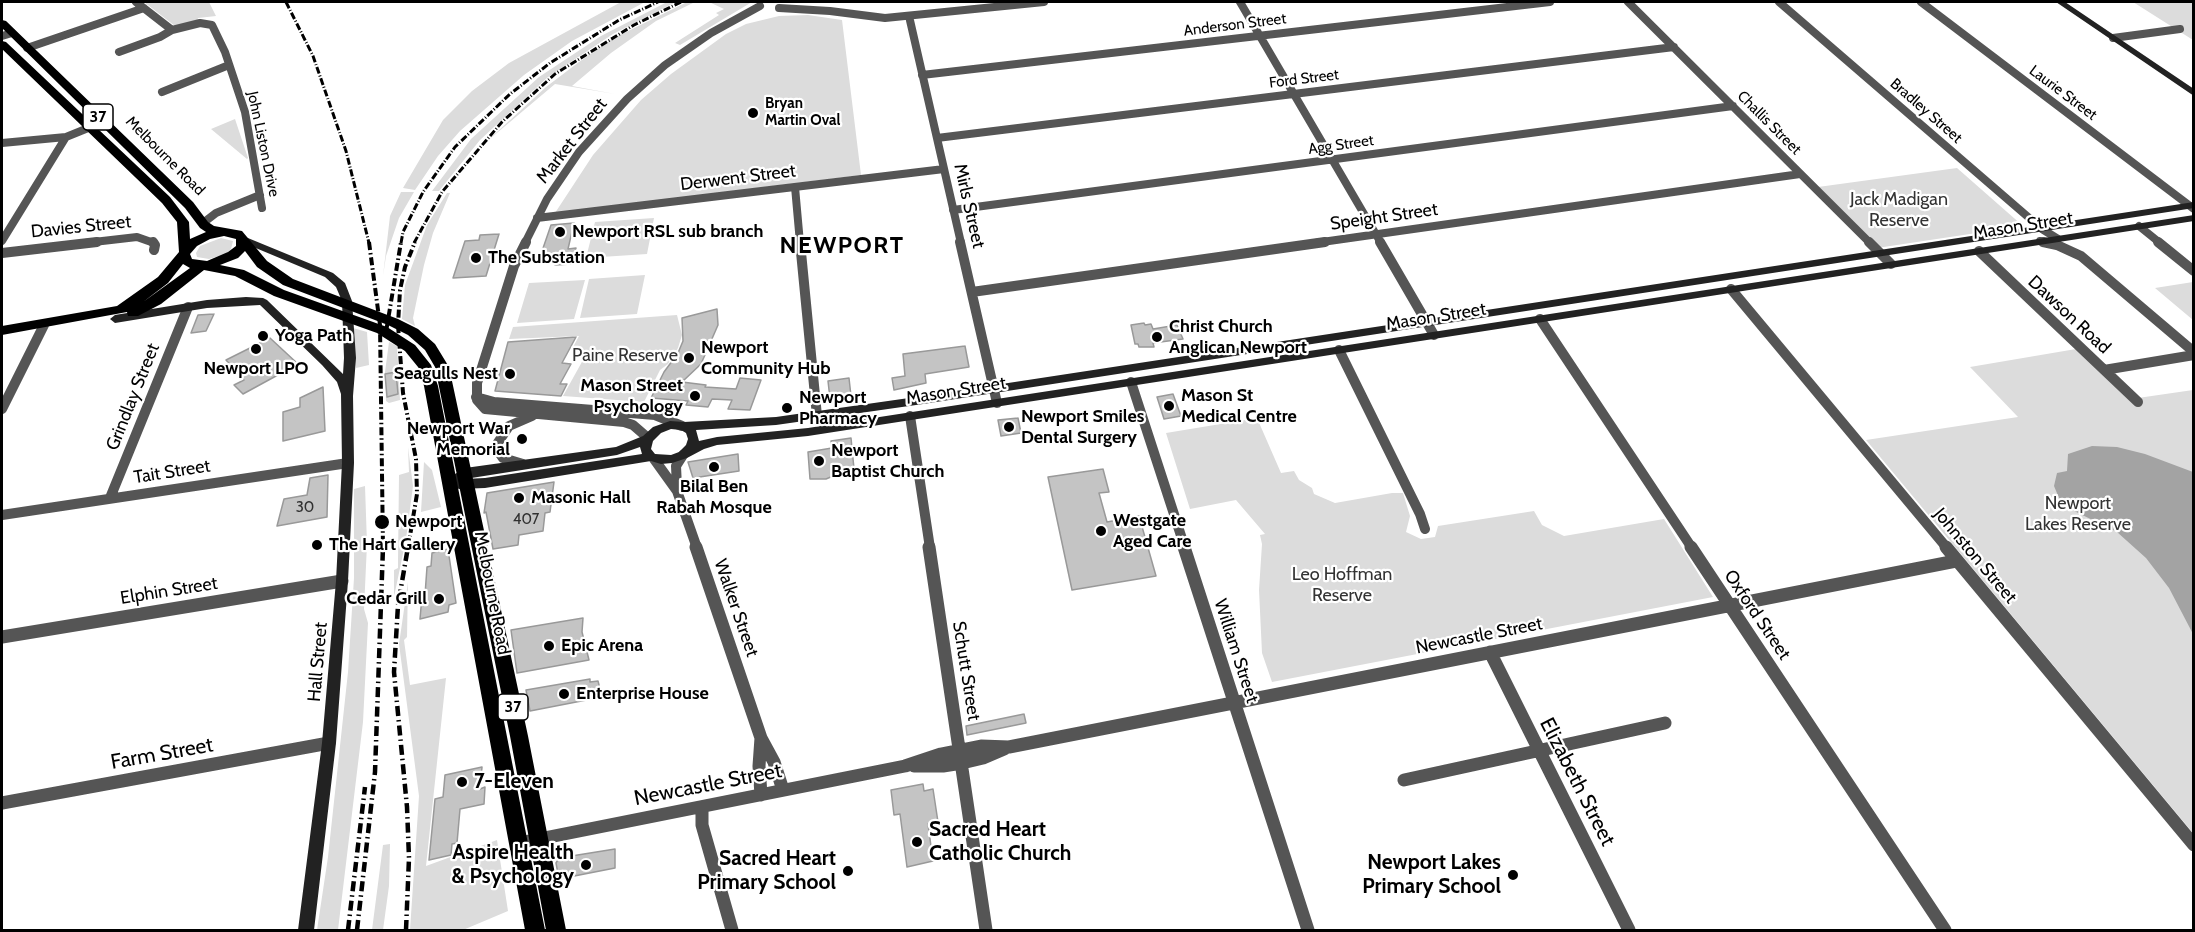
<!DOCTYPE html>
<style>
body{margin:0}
#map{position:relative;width:2195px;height:932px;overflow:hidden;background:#fff;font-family:Cabin,sans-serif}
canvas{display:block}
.frame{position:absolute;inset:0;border:3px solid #000;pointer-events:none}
</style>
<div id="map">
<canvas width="2195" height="932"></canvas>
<div class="frame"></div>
</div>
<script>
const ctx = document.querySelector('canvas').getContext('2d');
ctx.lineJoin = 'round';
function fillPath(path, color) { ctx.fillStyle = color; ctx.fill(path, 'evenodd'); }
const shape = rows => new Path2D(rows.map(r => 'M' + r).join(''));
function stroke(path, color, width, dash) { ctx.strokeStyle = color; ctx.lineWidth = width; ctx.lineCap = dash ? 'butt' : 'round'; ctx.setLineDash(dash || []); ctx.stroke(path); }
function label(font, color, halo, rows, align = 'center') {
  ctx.font = font + ' Cabin,sans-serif'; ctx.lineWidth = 4.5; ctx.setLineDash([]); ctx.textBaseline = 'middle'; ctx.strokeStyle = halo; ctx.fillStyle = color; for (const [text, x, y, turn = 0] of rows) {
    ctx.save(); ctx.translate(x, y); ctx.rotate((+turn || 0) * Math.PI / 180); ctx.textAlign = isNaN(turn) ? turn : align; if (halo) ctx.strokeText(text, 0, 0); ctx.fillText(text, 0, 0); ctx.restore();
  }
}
fillPath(shape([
 [144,2,209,2,216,16,198,18,197,21,175,26],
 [621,2,645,2,572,41,524,75,460,131,438,156,415,190,403,188,443,120,472,91,509,63],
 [667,2,676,2,613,34,548,77,480,140,439,191,432,191,471,139,539,77,601,36],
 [687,2,695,2,656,21,611,53,572,86,615,94,555,84,485,143,546,87,579,62,612,39],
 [709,2,752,2,680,45,675,43,719,15,716,13,724,9],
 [2133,2,2193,2,2193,40],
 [808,15,842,20,861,175,555,213,593,155,641,100,671,74,726,34,746,24,779,16],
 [235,119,248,158,247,159,211,129],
 [1957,168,2023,226,1877,248,1818,187],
 [401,192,414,192,399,218,386,256,383,276,390,216],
 [447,193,450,193,433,233,424,265,413,318,415,326,402,319,405,285,427,225],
 [654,218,647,254,586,258,595,222],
 [221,238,233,241,231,249,226,254,209,259,197,257,196,253,200,246],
 [645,275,637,314,580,318,589,279],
 [585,280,574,319,517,323,529,283],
 [2193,282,2193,320,2155,288],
 [677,315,682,335,678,348,668,364,660,370,644,402,563,396,588,351,572,349,579,336,509,339,513,327],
 [353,328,367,332,369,365,356,368],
 [389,342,397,346,400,400,389,403,386,401,385,372],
 [2076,349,2131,399,2193,390,2193,833,1866,440,2018,417,1970,367],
 [1257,418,1281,473,1294,471,1299,480,1312,488,1314,494,1335,503,1392,493,1403,493,1410,516,1406,532,1421,539,1435,537,1438,526,1534,511,1542,525,1564,536,1664,519,1713,597,1272,682,1262,653,1259,590,1262,544,1260,535,1265,534,1236,500,1190,509,1166,433],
 [408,447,413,486,406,539,394,597,394,570,398,568,398,561,399,475,409,472],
 [424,462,432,470,441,507,421,512],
 [365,486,367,544,364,609,368,623,363,722,338,930,317,930,328,857,348,672,354,578,354,489],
 [408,582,407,637,404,640,410,685,446,678,426,866,497,840,508,911,463,930,410,930,419,796,399,644],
 [390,844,389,886,383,930,372,930,383,845]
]), '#dcdcdc');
fillPath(shape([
 [2092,446,2117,447,2145,454,2193,472,2193,634,2169,588,2146,558,2117,532,2066,507,2059,498,2054,486,2057,473,2067,471,2068,454]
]), '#a3a3a3');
const building = shape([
 [574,223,568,249,576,248,571,264,555,265,557,259,544,260,545,257,540,257,551,225,574,223],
 [499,234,486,276,453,278,465,241,479,240,480,235,499,234],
 [717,309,718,325,701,364,682,382,706,385,705,387,736,389,740,378,761,380,750,410,728,409,732,400,712,399,708,407,686,405,688,401,651,398,664,372,678,353,683,341,682,318,717,309],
 [214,314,206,331,191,333,198,315,214,314],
 [1144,323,1145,325,1151,324,1153,329,1177,325,1183,339,1153,343,1154,347,1139,347,1138,344,1135,344,1131,325,1144,323],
 [576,337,562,363,571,364,560,384,567,384,561,396,495,391,508,342,576,337],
 [270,338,298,364,243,394,234,385,244,380,226,360,270,338],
 [965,346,969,367,925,374,926,383,894,390,892,378,905,376,903,354,965,346],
 [396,372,398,394,387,397,385,374,396,372],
 [849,378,851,396,830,399,828,381,849,378],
 [323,387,325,431,283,441,283,412,300,407,300,398,323,387],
 [1173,394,1181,416,1164,419,1157,397,1173,394],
 [1018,418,1021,433,1001,436,998,420,1018,418],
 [851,438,854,469,833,472,833,476,826,479,810,479,808,452,832,448,831,441,851,438],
 [738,454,739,471,693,478,688,462,738,454],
 [1103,469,1109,492,1099,493,1107,522,1139,516,1156,576,1072,590,1048,477,1103,469],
 [328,475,327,517,277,526,284,499,307,495,310,478,328,475],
 [554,482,550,512,545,513,543,531,519,535,518,545,493,549,486,512,484,513,487,493,554,482],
 [448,549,456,603,449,605,448,612,420,619,422,596,425,595,427,567,431,566,432,553,448,549],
 [583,618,582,632,589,660,517,673,511,630,583,618],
 [590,679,590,682,598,681,602,697,530,711,526,690,590,679],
 [1024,714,1026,723,967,735,966,726,1024,714],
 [482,767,480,789,485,787,484,804,460,809,457,843,452,844,451,855,429,860,435,799,443,797,445,775,482,767],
 [923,784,924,791,933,789,938,822,928,824,933,861,907,867,900,814,894,815,891,790,923,784],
 [615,849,615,868,559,879,556,863,559,858,615,849]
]);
fillPath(building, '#c4c4c4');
stroke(building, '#999', 1.5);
stroke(shape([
 [136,2,172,30],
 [1240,2,1381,243],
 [1628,2,1870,243],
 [1779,2,2042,229,2058,239],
 [1921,2,2194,209],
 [779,8,830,11,885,18,1044,2],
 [909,16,961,243],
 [2,36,12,33],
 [2113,38,2180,29],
 [27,48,144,8],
 [119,52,160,37,172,30,200,23,212,25,225,52,245,112,262,208],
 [922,75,1550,2],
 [162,92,229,65],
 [937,138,1674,47],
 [2,143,66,137],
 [795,187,800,243],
 [953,210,1733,106],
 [537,218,944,169],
 [203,223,216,213,260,195],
 [2139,226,2160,243],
 [2,241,66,137,103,122],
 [2040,241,2049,243],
 [85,243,137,237,154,243],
 [525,243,547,199,579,152,627,99,665,65,711,33,760,6],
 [1315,243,1800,174]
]), '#555', 8);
stroke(shape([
 [153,242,155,245,154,250],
 [526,242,514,266,477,383,477,400,485,409,624,422,633,425,648,438],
 [800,242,817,416],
 [960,242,997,403],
 [1380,242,1434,335],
 [1869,242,1891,264],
 [2043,242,2057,245,2081,256,2194,352],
 [2158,242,2194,271],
 [1979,251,2138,402],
 [2,253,97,242],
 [1731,289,1947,548],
 [972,292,1325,242],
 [1540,319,1692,548],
 [1339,350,1420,514,1425,529],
 [2104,370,2194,355],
 [1131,382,1185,548],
 [476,397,494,402,655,415,682,426],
 [2,409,44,325],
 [910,416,930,548],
 [654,459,677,491,697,548],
 [523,464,503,458,498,451,497,444,509,426,532,416],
 [677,487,676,466,683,455],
 [110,498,188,307],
 [2,515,348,463]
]), '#555', 10);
stroke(shape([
 [696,547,761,738,774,762,783,790],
 [929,547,986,930],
 [1184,547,1308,930],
 [1691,547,1945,930],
 [1946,547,2194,845],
 [2,637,342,581],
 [1490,652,1629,930],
 [761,738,759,766,761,795],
 [914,766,943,766,962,763,983,758,1004,749],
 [1404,780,1665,723],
 [2,803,329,743],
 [702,807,702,825,732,930],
 [519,843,905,766,941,754,981,746,1009,747,1956,561]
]), '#555', 13);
fillPath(shape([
 [2056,2,2065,2,2194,89,2194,96,2056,2],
 [2194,202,2194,208,923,404,776,425,696,430,699,441,717,437,808,428,2194,215,2194,221,808,436,717,445,704,449,687,458,672,463,661,464,651,461,485,488,459,489,454,486,449,488,445,486,443,483,445,480,465,468,616,447,643,436,653,427,670,421,684,422,776,417,923,396,2194,202],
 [671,429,681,430,686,433,688,439,686,445,679,452,671,455,655,454,651,449,653,441,661,433,671,429],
 [640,447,642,454,485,478,465,479,617,455,640,447],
 [243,236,333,273,345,283,352,301,356,358,353,396,354,463,348,581,336,743,314,930,298,930,322,743,336,581,342,463,341,394,337,382,322,365,260,305,207,308,115,323,110,319,115,315,207,300,246,297,263,298,267,300,343,374,344,358,342,301,336,287,325,277,239,241,238,239,243,236]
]), '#222');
fillPath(shape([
 [2,20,6,21,193,202,208,222,214,226,242,231,267,261,293,279,398,319,418,329,435,344,449,367,528,736,566,930,546,930,510,736,435,367,425,350,408,335,388,325,283,285,257,267,245,251,238,258,220,265,244,270,284,290,387,327,415,345,431,365,438,386,545,930,525,930,424,386,418,367,405,351,377,333,274,296,235,276,204,270,161,304,138,316,128,316,127,312,2,335,2,326,117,306,158,277,179,252,177,222,162,203,2,49,2,41,6,42,170,197,189,222,190,239,206,232,200,228,185,208,2,28,2,20],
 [224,236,236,239,236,246,228,252,207,261,192,259,190,254,197,246,210,239,224,236],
 [183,264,190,268,143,302,168,283,183,264]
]), '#000');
stroke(shape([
 [286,2,313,56,346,151,369,243],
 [401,243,403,232,423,192,455,147,510,94,550,63,619,20,658,2],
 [414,243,442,192,502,122,555,74,634,25,681,2]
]), '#000', 3, [7, 2, 1, 2]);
stroke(shape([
 [369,242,380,325,383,548],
 [386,332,401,242],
 [408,548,417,494,416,459,403,393,398,325,400,290,405,267,415,242]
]), '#000', 4, [8, 3, 1.5, 3]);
stroke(shape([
 [348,930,365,787],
 [357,930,375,772,383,547],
 [406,930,409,858,407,807,394,672,398,605,408,547]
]), '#000', 4.5, [10, 4, 1.5, 4]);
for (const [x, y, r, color] of [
 [753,113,6,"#000"],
 [560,232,6,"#000"],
 [476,258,6,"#000"],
 [263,336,6,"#000"],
 [1157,337,6,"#000"],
 [256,349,6,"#000"],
 [689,358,6,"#000"],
 [510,374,6,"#000"],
 [695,396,6,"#000"],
 [1169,406,6,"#000"],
 [787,408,6,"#000"],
 [1009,427,6,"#000"],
 [522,439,6,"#000"],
 [819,461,6,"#000"],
 [714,467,6,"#000"],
 [519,498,6,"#000"],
 [382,522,8,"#000"],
 [1101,531,6,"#000"],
 [317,545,6,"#000"],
 [439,599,6,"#000"],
 [549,646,6,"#000"],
 [564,694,6,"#000"],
 [462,782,6,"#000"],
 [917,842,6,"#000"],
 [586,865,6,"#000"],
 [848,871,6,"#000"],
 [1513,875,6,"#000"]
]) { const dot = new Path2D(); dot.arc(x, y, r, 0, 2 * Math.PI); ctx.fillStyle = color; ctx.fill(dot); stroke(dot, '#fff', 2); }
label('15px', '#000', '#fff', [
 ["Anderson Street",1235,25,-7],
 ["Ford Street",1304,79,-7],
 ["Laurie Street",2063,93,37],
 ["Bradley Street",1926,111,41],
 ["Challis Street",1769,123,45],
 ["John Liston Drive",263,144,78],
 ["Agg Street",1341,145,-8],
 ["Melbourne Road",165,156,45]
]);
label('bold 15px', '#000', '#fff', [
 ["Bryan",765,104],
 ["Martin Oval",765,121]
], 'left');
label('15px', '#313131', null, [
 ["30",305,508],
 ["407",526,520]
]);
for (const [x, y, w] of [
 [98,117,30],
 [513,707,30]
]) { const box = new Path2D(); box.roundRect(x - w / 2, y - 13, w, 26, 4.5); ctx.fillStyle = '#fff'; ctx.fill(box); stroke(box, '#000', 1.5); }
label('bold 16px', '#000', null, [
 ["37",98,117],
 ["37",513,707]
]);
label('18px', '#000', '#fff', [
 ["Market Street",572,141,-52],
 ["Derwent Street",738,178,-7],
 ["Mirls Street",969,206,77],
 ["Speight Street",1384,217,-8],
 ["Mason Street",2023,226,-9],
 ["Davies Street",81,227,-6],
 ["Dawson Road",2069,315,43],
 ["Mason Street",1436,317,-9],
 ["Mason Street",956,391,-9],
 ["Grindlay Street",133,397,-68],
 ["Tait Street",172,472,-9],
 ["Johnston Street",1975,556,50],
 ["Elphin Street",169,591,-9],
 ["Melbourne Road",492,593,79],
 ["Walker Street",736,608,71],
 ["Oxford Street",1757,615,56],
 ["Newcastle Street",1479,636,-11],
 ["William Street",1236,651,72],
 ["Hall Street",318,662,-85],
 ["Schutt Street",966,671,81]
]);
label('18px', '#333', '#fff', [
 ["Jack Madigan",1899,200],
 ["Reserve",1899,221],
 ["Paine Reserve",625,356],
 ["Newport",2078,504],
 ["Lakes Reserve",2078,525],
 ["Leo Hoffman",1342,575],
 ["Reserve",1342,596]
]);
label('bold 18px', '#000', '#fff', [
 ["Newport RSL sub branch",572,232],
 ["The Substation",488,258],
 ["Christ Church",1169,327],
 ["Anglican Newport",1169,348],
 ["Yoga Path",275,336],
 ["Newport",701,348],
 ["Community Hub",701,369],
 ["Newport LPO",256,369,"center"],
 ["Seagulls Nest",498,374,"right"],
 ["Mason Street",683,386,"right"],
 ["Psychology",683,407,"right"],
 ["Mason St",1181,396],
 ["Medical Centre",1181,417],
 ["Newport",799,398],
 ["Pharmacy",799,419],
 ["Newport Smiles",1021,417],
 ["Dental Surgery",1021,438],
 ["Newport War",510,429,"right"],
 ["Memorial",510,450,"right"],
 ["Newport",831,451],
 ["Baptist Church",831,472],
 ["Bilal Ben",714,487,"center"],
 ["Rabah Mosque",714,508,"center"],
 ["Masonic Hall",531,498],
 ["Westgate",1113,521],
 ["Aged Care",1113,542],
 ["Newport",395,522],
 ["The Hart Gallery",329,545],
 ["Cedar Grill",427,599,"right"],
 ["Epic Arena",561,646],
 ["Enterprise House",576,694]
], 'left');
label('21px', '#000', '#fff', [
 ["Farm Street",162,754,-10],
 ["Elizabeth Street",1577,782,63],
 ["Newcastle Street",708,785,-11]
]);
label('bold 21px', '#000', '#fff', [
 ["7-Eleven",474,782,"left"],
 ["Sacred Heart",929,830,"left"],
 ["Catholic Church",929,854,"left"],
 ["Aspire Health",574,853],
 ["& Psychology",574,877],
 ["Sacred Heart",836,859],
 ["Primary School",836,883],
 ["Newport Lakes",1501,863],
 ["Primary School",1501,887]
], 'right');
ctx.letterSpacing = '1.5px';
label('bold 24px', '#000', '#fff', [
 ["NEWPORT",842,246]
]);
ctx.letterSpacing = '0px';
</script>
